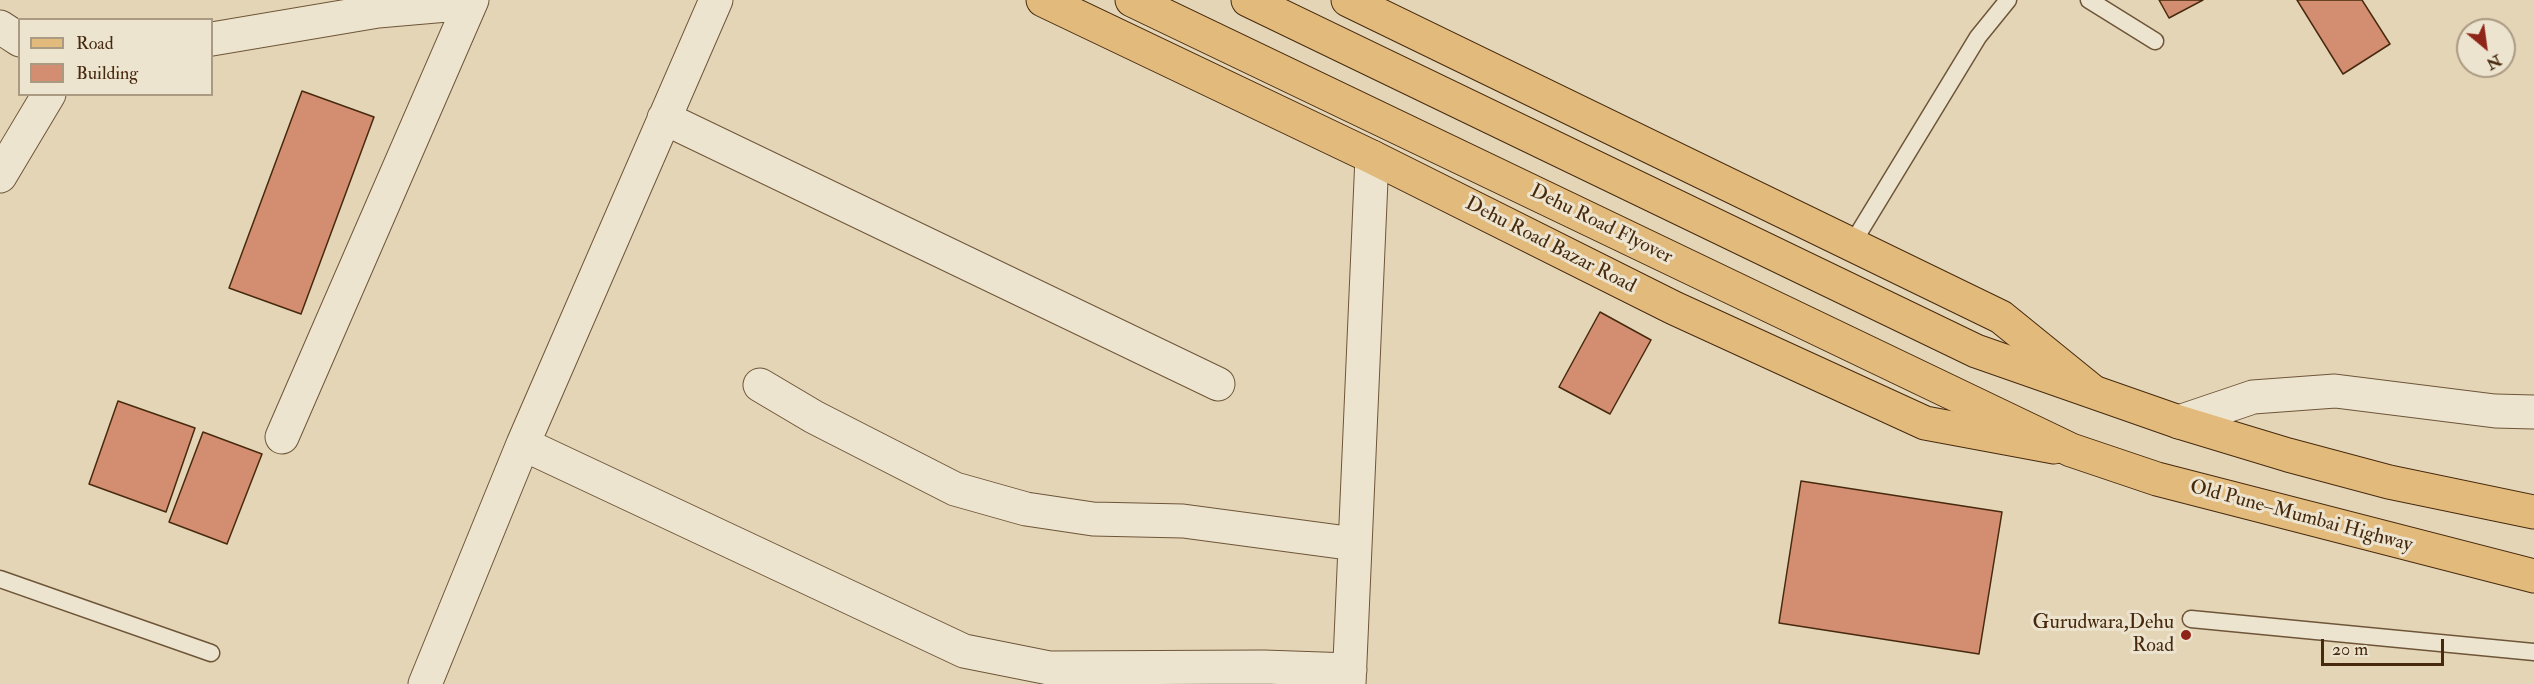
<!DOCTYPE html>
<meta charset="utf-8">
<style>
body{margin:0}
#map{position:relative;width:2534px;height:684px;overflow:hidden;background:#e4d5b6;font-family:"IM FELL Double Pica",serif}
canvas{display:block}
.legend{position:absolute;left:18px;top:18px;width:195px;height:78px;box-sizing:border-box;background:#ede4d0;border:2px solid #ab9a82;margin:0;padding:8px 10px;list-style:none;font-size:18px;color:#472a0e}
.legend li{display:flex;align-items:center;gap:12px;height:30px}
.legend b{width:30px;border:2px solid #ab9a82}
.north{position:absolute;left:2456px;top:18px;width:60px;height:60px;box-sizing:border-box;background:#ede4d0;border:2px solid #ab9a82;border-radius:50%;rotate:151deg;font-size:16px;font-weight:700;line-height:24px;text-align:center;color:#472a0e}
.north::after{content:'';display:block;margin:auto;width:21px;height:27px;background:#8f2418;clip-path:polygon(50% 0,100% 100%,50% 72%,0 100%)}
.scale{position:absolute;left:2321px;top:639px;width:123px;height:27px;box-sizing:border-box;border:3px solid #472a0e;border-top:0;padding-left:8px;font-size:18px;line-height:21px;white-space:nowrap;color:#472a0e;-webkit-text-stroke:4px #ede4d0;paint-order:stroke}
</style>
<div id="map">
<canvas width="2534" height="684"></canvas>
<ul class="legend">
<li><b style="height:8px;background:#e2ba7b"></b>Road</li>
<li><b style="height:16px;background:#d38e71"></b>Building</li>
</ul>
<div class="north">N</div>
<div class="scale">20 m</div>
</div>
<script>
const ctx = document.querySelector('canvas').getContext('2d');
ctx.lineJoin = 'round';
function fillPath(path, color) { ctx.fillStyle = color; ctx.fill(path, 'evenodd'); }
const shape = rows => new Path2D(rows.map(r => 'M' + r).join(''));
function stroke(path, color, width, dash) { ctx.strokeStyle = color; ctx.lineWidth = width; ctx.lineCap = dash ? 'butt' : 'round'; ctx.setLineDash(dash || []); ctx.stroke(path); }
function label(font, color, halo, rows, align = 'center') {
  ctx.font = font + ' "IM FELL Double Pica",serif'; ctx.lineWidth = 6; ctx.setLineDash([]); ctx.textBaseline = 'middle'; ctx.strokeStyle = halo; ctx.fillStyle = color; for (const [text, x, y, turn = 0] of rows) {
    ctx.save(); ctx.translate(x, y); ctx.rotate((+turn || 0) * Math.PI / 180); ctx.textAlign = isNaN(turn) ? turn : align; if (halo) ctx.strokeText(text, 0, 0); ctx.fillText(text, 0, 0); ctx.restore();
  }
}
const building = shape([
 [2159,0,2203,0,2169,18,2159,0],
 [2297,0,2362,0,2390,44,2343,74,2297,0],
 [302,91,374,117,301,314,229,288,302,91],
 [1600,312,1651,340,1610,414,1559,387,1600,312],
 [118,401,195,428,166,512,89,484,118,401],
 [203,432,262,454,227,544,169,522,203,432],
 [1801,481,2002,512,1979,654,1779,623,1801,481]
]);
fillPath(building, '#d38e71');
stroke(building, '#472a0e', 1.5);
const service = shape([
 [2089,0,2155,41],
 [1852,244,1978,37,2008,0],
 [0,579,211,653],
 [2191,619,2534,652]
]);
const minor = shape([
 [0,27,20,40],
 [212,39,378,11,470,3],
 [664,118,1218,384],
 [0,176,49,94],
 [760,385,814,417,955,489,1026,509,1093,519,1183,521,1355,544],
 [2179,422,2253,397,2335,391,2495,411,2534,412],
 [282,437,472,0],
 [523,444,964,651,1049,668,1264,667,1350,670],
 [425,684,523,444,716,0],
 [1349,684,1372,157]
]);
const primary = shape([
 [1043,0,1372,157,1674,308,1925,423,2054,447],
 [1348,0,2001,317,2091,390]
]);
const trunk = shape([
 [1132,0,2071,450,2157,479,2534,576],
 [1248,0,1976,351,2179,422,2288,455,2389,482,2534,512]
]);
stroke(service, '#6e5538', 19);
stroke(minor, '#6e5538', 35);
stroke(primary, '#472a0e', 35);
stroke(trunk, '#472a0e', 35);
stroke(service, '#ede4d0', 16);
stroke(minor, '#ede4d0', 33);
stroke(primary, '#e2ba7b', 33);
stroke(trunk, '#e2ba7b', 33);
for (const [x, y, r, color] of [
 [2186,635,6,"#8f2418"]
]) { const dot = new Path2D(); dot.arc(x, y, r, 0, 2 * Math.PI); ctx.fillStyle = color; ctx.fill(dot); stroke(dot, '#ede4d0', 2); }
label('20px', '#472a0e', '#ede4d0', [
 ["Dehu Road Flyover",1601,225,26],
 ["Dehu Road Bazar Road",1550,246,27],
 ["Old Pune–Mumbai Highway",2301,517,15]
]);
label('20px', '#472a0e', '#ede4d0', [
 ["Gurudwara,Dehu",2174,624],
 ["Road",2174,647]
], 'right');
</script>
